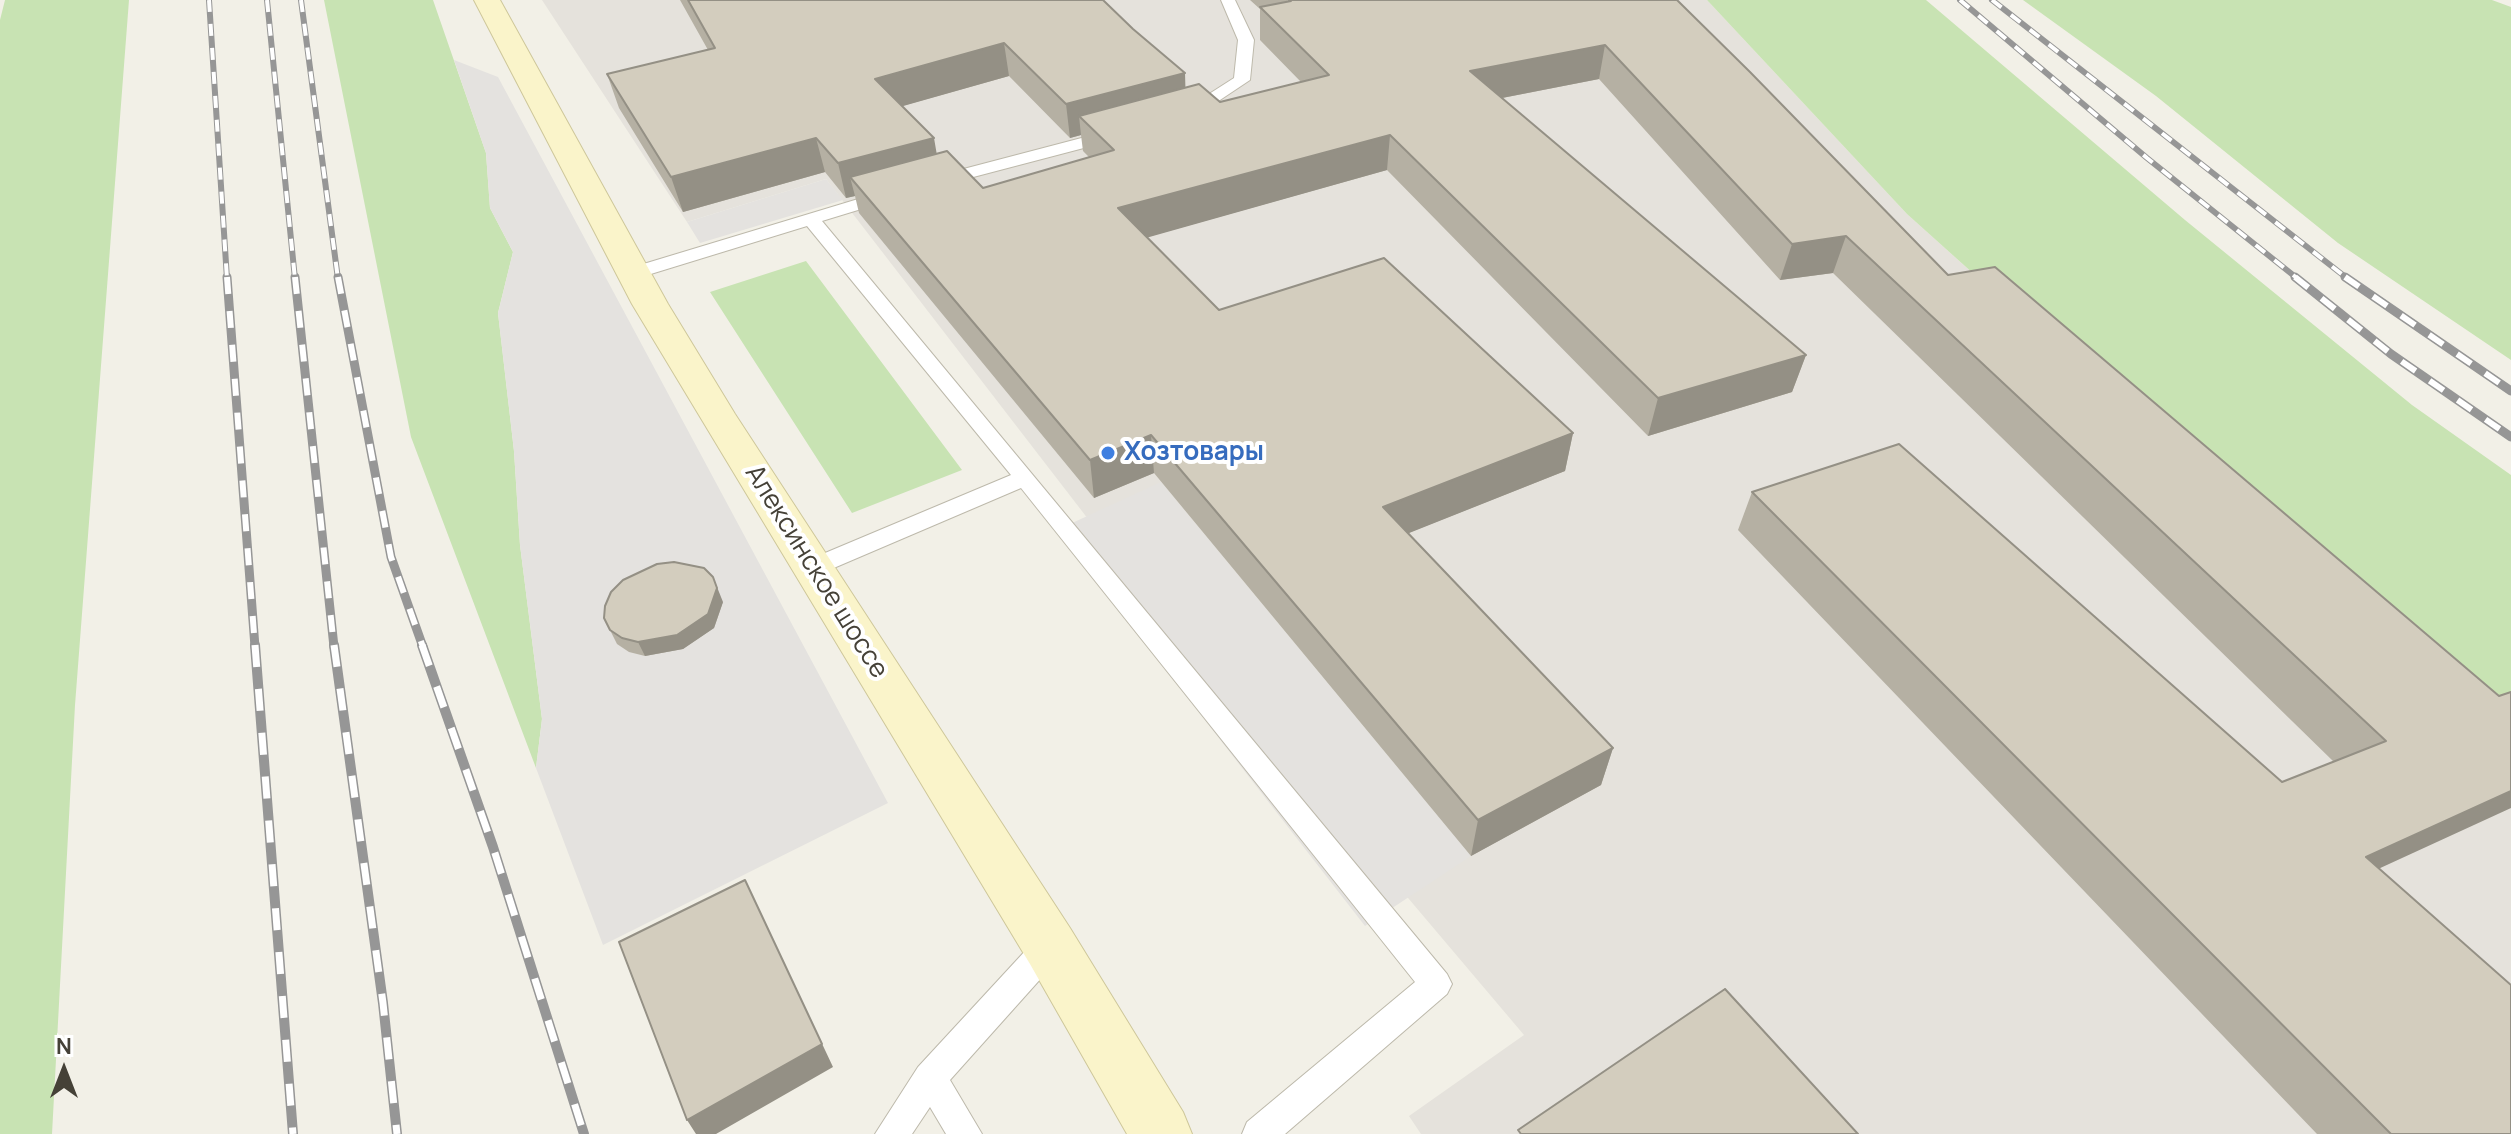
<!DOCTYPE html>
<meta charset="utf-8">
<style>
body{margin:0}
#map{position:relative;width:2511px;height:1134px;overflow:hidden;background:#f2f0e7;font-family:Manrope,sans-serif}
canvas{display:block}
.north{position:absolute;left:24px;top:1030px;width:80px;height:80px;-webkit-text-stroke:6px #fff;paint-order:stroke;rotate:0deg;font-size:22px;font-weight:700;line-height:32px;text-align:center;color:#454137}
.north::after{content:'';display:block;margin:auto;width:28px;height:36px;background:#454137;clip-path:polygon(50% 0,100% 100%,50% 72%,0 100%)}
</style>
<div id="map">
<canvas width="2511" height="1134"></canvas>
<div class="north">N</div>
</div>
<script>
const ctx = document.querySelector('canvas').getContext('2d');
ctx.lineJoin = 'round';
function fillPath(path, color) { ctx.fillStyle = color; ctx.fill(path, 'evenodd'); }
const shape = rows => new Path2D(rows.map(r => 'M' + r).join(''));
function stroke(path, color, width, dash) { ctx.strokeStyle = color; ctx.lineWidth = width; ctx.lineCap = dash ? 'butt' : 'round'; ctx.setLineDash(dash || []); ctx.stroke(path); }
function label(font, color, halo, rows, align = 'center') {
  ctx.font = font + ' Manrope,sans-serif'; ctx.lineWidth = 8; ctx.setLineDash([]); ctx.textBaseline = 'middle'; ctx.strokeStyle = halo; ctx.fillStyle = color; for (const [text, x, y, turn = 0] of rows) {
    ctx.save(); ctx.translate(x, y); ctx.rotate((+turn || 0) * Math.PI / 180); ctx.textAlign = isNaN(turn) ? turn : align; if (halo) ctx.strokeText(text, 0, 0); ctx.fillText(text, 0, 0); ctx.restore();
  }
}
fillPath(shape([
 [542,0,1707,0,1907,214,2457,709,2511,696,2511,1134,1421,1134,1409,1116,1524,1035,1095,528,826,179,687,222]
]), '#e5e2dc');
fillPath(shape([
 [5,0,129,0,75,705,52,1134,0,1134,0,20],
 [324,0,433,0,486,153,490,208,513,252,498,313,514,451,520,545,542,719,536,768,411,437],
 [1707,0,1926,0,2185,220,2412,405,2511,475,2511,696,2458,709,1907,214],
 [2023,0,2492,0,2511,7,2511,360,2338,243,2156,96],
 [806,261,962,470,852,513,710,292]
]), '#c8e3b3');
fillPath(shape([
 [454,60,498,77,888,803,603,945,536,768,542,719,520,545,514,451,498,313,513,252,490,208,486,153],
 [826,179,843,200,700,243,687,222],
 [1161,482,1471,856,1365,926,1057,530]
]), '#e4e2df');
const service = shape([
 [1221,0,1235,0,1254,40,1250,80,1193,118,1181,118,1181,112,1234,78,1238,40,1221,0],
 [1112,130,1118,131,1120,135,1118,139,939,186,930,181,933,177,1112,130],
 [888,190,894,191,897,195,894,199,822,221,1447,974,1452,984,1447,994,1285,1134,1242,1134,1247,1122,1415,982,1021,488,822,573,814,576,806,573,802,567,806,561,1011,475,807,226,641,277,634,279,624,273,627,269,888,190],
 [1050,932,1061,936,1065,946,1061,956,950,1080,982,1134,946,1134,930,1107,912,1134,875,1134,918,1067,1039,936,1050,932]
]);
const secondary = shape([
 [474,0,500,0,668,304,735,414,1070,928,1183,1112,1192,1134,1127,1134,1030,964,632,304,474,0]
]);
stroke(service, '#bdb9ab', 2);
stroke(secondary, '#cec79a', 2);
fillPath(service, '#fff');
fillPath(secondary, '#faf4ca');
const railFar2 = shape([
 [209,0,227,279],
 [267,0,295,279],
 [301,0,338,279],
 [1960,0,2147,158,2298,279],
 [1992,0,2348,279]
]);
const railFar1 = shape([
 [227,277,255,647],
 [295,277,334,647],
 [338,277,391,557,423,647],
 [2295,277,2391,354,2511,437],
 [2345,277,2511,391]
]);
const rail = shape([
 [255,645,293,1134],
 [334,645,383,1003,397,1134],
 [422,645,493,847,584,1134]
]);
stroke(railFar2, '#969696', 6);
stroke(railFar1, '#969696', 9);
stroke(rail, '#969696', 10);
stroke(railFar2, '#fff', 4, [12]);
stroke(railFar1, '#fff', 6, [17]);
stroke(rail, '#fff', 7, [22]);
fillPath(shape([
 [680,0,1103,0,1185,88,1220,102,1301,82,1260,40,1260,9,1250,0,1677,0,1948,275,2499,696,2379,869,2511,1134,2317,1134,1738,530,1752,492,2282,782,2334,762,1833,273,1780,280,1599,79,1502,98,1806,355,1792,392,1648,436,1387,170,1147,237,1219,310,1573,433,1565,471,1408,533,1613,748,1601,785,1471,856,1154,473,1094,498,859,213,855,196,846,198,825,172,683,212,619,108,607,74,708,50],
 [1009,76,1070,138,1081,135,1083,151,1089,157,983,188,936,154,902,106],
 [723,602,714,628,683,649,645,656,629,652,617,644,604,618]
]), '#b5b0a3');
fillPath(shape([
 [1004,43,1009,76,882,112,875,79],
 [1605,45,1599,79,1466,105,1470,71],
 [1185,73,1186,107,1079,116,1081,135,1070,138,1066,104],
 [1390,135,1387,170,1121,245,1118,208],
 [816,138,825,172,683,212,671,177],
 [934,138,940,173,850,177,855,196,846,198,838,163],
 [1846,236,1833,273,1780,280,1792,244],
 [1806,355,1792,392,1648,436,1658,398],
 [1573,433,1565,471,1379,545,1383,507],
 [1151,435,1154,473,1094,498,1090,460],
 [713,577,723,602,714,628,683,649,645,656,638,642],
 [1613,748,1601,785,1471,856,1478,820],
 [2511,791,2511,808,2328,892,2366,857],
 [745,880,833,1067,716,1134,696,1134,687,1120]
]), '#949085');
const building = shape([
 [688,0,1103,0,1133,29,1185,73,1066,104,1004,43,875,79,934,138,838,163,816,138,671,177,607,74,715,48,688,0],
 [1289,0,1677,0,1750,72,1948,275,1995,267,2499,696,2511,692,2511,791,2366,857,2511,985,2511,1134,2391,1134,1752,492,1899,444,2282,782,2386,741,1846,236,1792,244,1605,45,1470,71,1806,355,1658,398,1390,135,1118,208,1219,310,1384,258,1573,433,1383,507,1613,748,1478,820,1151,435,1090,460,850,177,947,151,983,188,1114,150,1079,116,1199,84,1220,102,1329,75,1260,7,1291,1,1289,0],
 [674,562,704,568,713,577,717,588,708,614,677,635,638,642,622,638,610,630,604,618,605,606,611,592,623,580,657,564,674,562],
 [745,880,822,1044,687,1120,619,942,745,880],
 [1725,989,1858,1134,1521,1134,1518,1130,1725,989]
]);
fillPath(building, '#d3cdbe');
stroke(building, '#949085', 2);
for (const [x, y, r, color] of [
 [1108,453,8,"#3f7fe0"]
]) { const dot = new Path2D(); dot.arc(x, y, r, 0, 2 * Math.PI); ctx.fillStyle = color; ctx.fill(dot); stroke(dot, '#fff', 3); }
label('bold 26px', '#366cbe', '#fff', [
 ["Хозтовары",1124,453]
], 'left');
label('26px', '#454137', '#fff', [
 ["Алексинское шоссе",816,572,58]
]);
</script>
